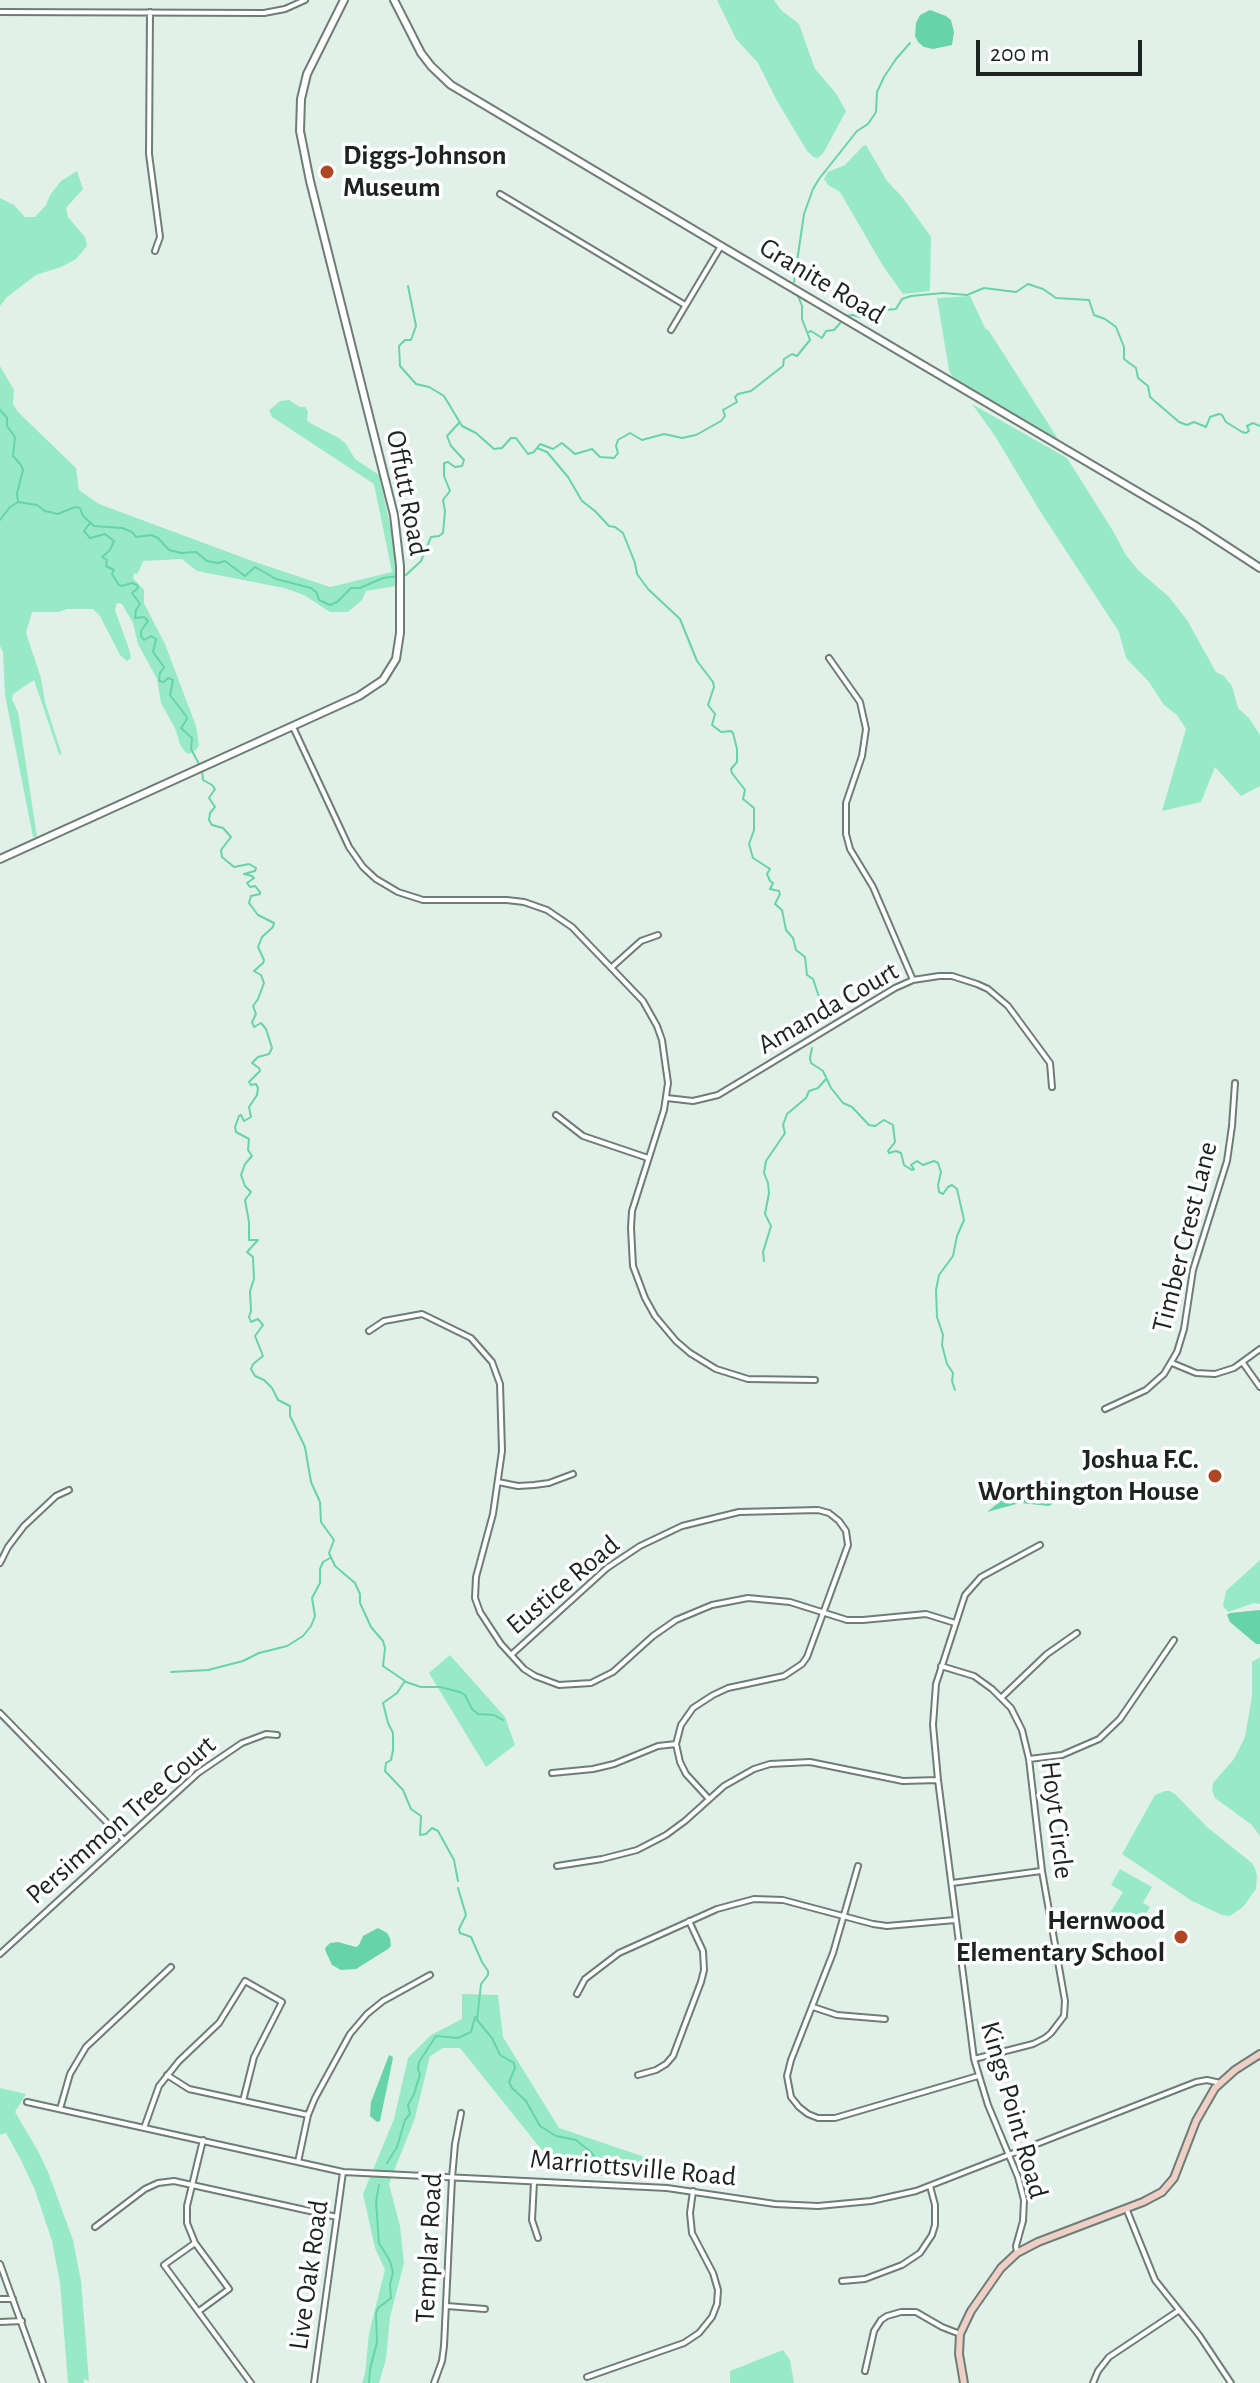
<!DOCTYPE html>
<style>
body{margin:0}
#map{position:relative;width:1260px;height:2383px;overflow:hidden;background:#e1f1e9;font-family:"Alegreya Sans",sans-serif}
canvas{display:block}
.scale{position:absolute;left:976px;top:40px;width:166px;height:36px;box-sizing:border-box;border:4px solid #1d2320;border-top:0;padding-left:10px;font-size:24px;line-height:28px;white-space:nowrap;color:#1d2320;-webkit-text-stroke:6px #fff;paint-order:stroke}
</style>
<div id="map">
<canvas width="1260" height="2383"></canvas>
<div class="scale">200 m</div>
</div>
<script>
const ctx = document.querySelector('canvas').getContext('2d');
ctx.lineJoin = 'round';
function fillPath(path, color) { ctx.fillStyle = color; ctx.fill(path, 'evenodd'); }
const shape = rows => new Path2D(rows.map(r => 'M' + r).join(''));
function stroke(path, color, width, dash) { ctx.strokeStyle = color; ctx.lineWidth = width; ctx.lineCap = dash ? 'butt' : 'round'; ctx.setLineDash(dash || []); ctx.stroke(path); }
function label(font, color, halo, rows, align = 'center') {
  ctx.font = font + ' "Alegreya Sans",sans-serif'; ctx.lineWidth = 7; ctx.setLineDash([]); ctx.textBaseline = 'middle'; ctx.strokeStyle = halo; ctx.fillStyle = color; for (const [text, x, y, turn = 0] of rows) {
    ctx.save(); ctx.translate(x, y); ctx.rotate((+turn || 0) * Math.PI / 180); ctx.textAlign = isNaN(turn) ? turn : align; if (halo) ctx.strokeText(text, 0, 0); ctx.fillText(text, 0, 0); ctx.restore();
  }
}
fillPath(shape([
 [717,0,774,0,781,10,799,24,815,69,835,92,846,111,824,152,818,158,814,157,807,151,776,99,758,63,736,39],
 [866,145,887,181,903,198,931,237,930,291,903,294,883,266,840,192,828,185,824,179,828,172,845,165,863,146],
 [77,171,83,189,66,208,68,217,85,237,87,246,76,259,61,267,36,275,7,297,0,306,0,198,14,205,25,217,35,217,46,205,50,195,61,181],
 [970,296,985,328,989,331,1058,439,953,378,949,370,937,298],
 [0,366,14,390,13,404,18,412,76,468,79,490,99,504,255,562,330,587,392,572,374,484,272,417,269,410,273,407,280,401,289,400,300,407,305,407,308,411,307,420,310,423,339,438,346,444,355,459,379,475,393,539,396,586,366,591,362,600,348,612,330,612,304,595,284,588,197,571,182,559,143,561,138,573,134,574,133,578,144,590,144,603,165,644,196,726,199,745,196,750,189,754,185,752,180,744,175,728,161,703,157,679,138,644,133,623,122,604,117,603,115,610,129,649,131,658,127,661,120,655,100,616,93,609,67,609,59,612,32,612,26,633,41,678,45,702,62,755,59,754,34,680,13,694,12,699,18,712,37,837,33,837,5,695,3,652,0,646],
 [972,404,1067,458,1113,531,1126,555,1137,569,1169,597,1187,620,1216,672,1224,676,1232,686,1238,708,1249,718,1260,735,1260,786,1241,796,1215,767,1201,802,1162,811,1186,729,1177,715,1164,705,1149,682,1126,658,1119,632,1040,511,995,436],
 [1260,1560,1260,1604,1254,1603,1228,1612,1223,1606,1226,1591],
 [450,1655,505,1717,515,1745,486,1767,429,1673],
 [1260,1657,1260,1836,1252,1825,1215,1798,1212,1790,1213,1783,1234,1759,1245,1737,1252,1696,1252,1662],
 [1165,1791,1170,1791,1176,1795,1207,1827,1252,1863,1255,1868,1257,1876,1256,1889,1243,1907,1230,1916,1222,1915,1192,1901,1122,1854,1155,1795],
 [1120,1869,1152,1887,1143,1903,1150,1907,1135,1932,1108,1916,1123,1892,1111,1885],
 [462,1994,498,1995,503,2037,559,2128,657,2161,644,2178,561,2174,460,2048,443,2048,430,2056,415,2118,389,2184,400,2226,404,2263,390,2317,386,2359,379,2383,362,2383,365,2374,369,2333,385,2270,375,2248,363,2194,394,2119,408,2058,431,2035,462,2019],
 [0,2088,26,2094,15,2112,38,2151,48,2172,73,2240,81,2281,89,2381,84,2379,84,2383,68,2383,60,2283,52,2241,35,2190,21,2160,6,2133,0,2135],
 [783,2350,790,2360,794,2383,730,2383,730,2371]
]), '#98eac6');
fillPath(shape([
 [930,10,946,16,951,20,954,32,952,45,933,49,924,47,918,42,915,36,916,23,920,15],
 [1045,1483,1049,1484,1054,1497,1054,1503,1049,1506,1020,1503,987,1512,1007,1496,1021,1496],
 [1260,1610,1260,1644,1256,1644,1230,1622,1227,1615,1230,1613],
 [378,1928,387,1933,390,1938,391,1946,388,1949,356,1969,341,1970,332,1965,326,1952,325,1948,330,1943,338,1942,356,1947,359,1945,363,1936],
 [389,2055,393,2057,392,2063,380,2121,377,2122,370,2116,371,2102]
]), '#67d3a8');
stroke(shape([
 [794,282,804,214,813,189,819,179,857,131,868,124,876,112,877,92,884,77,896,59,910,43],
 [408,286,416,326,411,340,405,340,399,346,400,366,416,384,429,387,444,396,462,426,476,433,494,449,502,448,511,438,516,438,528,454,534,452,540,444,553,449,562,443,575,454,592,449,600,457,614,458,618,453,616,446,618,440,630,433,642,440,664,434,682,438,696,435,721,421,725,416,723,410,737,402,735,397,738,394,751,391,783,366,784,359,792,354,797,356,810,340,802,319,802,306,798,296],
 [846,316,853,315,863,318,875,311,896,309,902,299,911,296,943,293,967,295,984,288,1016,292,1028,284,1043,289,1056,298,1089,300,1094,315,1105,319,1116,327,1124,347,1124,359,1136,368,1138,378,1148,386,1150,397,1179,422,1187,425,1194,422,1206,427,1210,417,1219,414,1222,415,1226,422,1242,432,1246,433,1249,431,1247,426,1253,423,1260,426],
 [809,332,811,331,822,338,826,331,834,330,842,321],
 [0,410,7,418,7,426,15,437,13,456,21,465,23,470,17,493,18,502],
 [537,448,547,452,568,477,582,501,595,511,609,526,615,527,623,533,635,563,637,574,648,589,680,619,697,661,713,682,714,687,708,705,715,714,712,725,721,732,731,731,733,733,737,749,737,762,731,769,732,773,745,790,743,799,754,808,754,830,749,844,753,858,770,869,767,874,770,881,773,883,770,889,779,891,780,894,775,904,782,910,786,930,793,938,796,950,805,957,807,975,813,979,819,997,820,1021],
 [0,520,10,507,18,502,37,505,45,511,58,514,75,507,80,508,83,516,94,526,122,528,132,532,136,537,151,535,158,538,169,550,181,553,196,552,207,561,218,563,225,561,245,576,255,567,276,579,311,588,317,593,319,600,330,605,337,602,351,588,360,588,383,578,406,575,421,561,431,537,439,536,443,533,445,511,443,500,450,491,444,476,444,463,448,462,455,467,462,466,464,460,451,446,447,436,459,423],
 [90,523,84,531,90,538,105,534,114,541,110,550,102,557,107,560,106,566,114,570,112,574,119,585,122,586,132,583,137,585,138,588,132,593,140,604,136,610,135,618,144,617,148,621,141,631,141,636,144,640,151,636,156,639,153,652,164,667,160,673,159,681,164,682,168,678,173,680,170,695,186,716,187,719,181,728,192,738,191,749,199,764],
 [202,770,203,780,212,785,215,789,209,798,215,807,210,813,209,820,212,825,223,828,231,837,221,850,222,857,234,867,249,864,256,868,255,871,244,874,252,876,254,878,247,883,250,887,255,886,260,892,260,894,251,896,249,903,258,915,274,923,273,927,262,937,258,947,264,960,263,963,254,971,261,975,264,983,258,999,253,1006,256,1014,252,1022,254,1027,261,1023,266,1029,272,1048,269,1054,258,1057,252,1063,259,1068,260,1071,249,1082,251,1085,256,1084,258,1088,257,1095,249,1107,251,1117,244,1121,241,1115,239,1116,235,1127,236,1132,249,1139,248,1150,252,1156,245,1164,241,1175,245,1186,251,1192,245,1200,249,1222,249,1240,258,1240,247,1252,253,1257,254,1279,250,1291,251,1311,249,1317,251,1322,258,1319,263,1325,255,1336,263,1356,253,1364,251,1369,255,1376,264,1380,272,1388,278,1400,290,1406,290,1416,305,1447,311,1482,320,1502,321,1522,334,1540,329,1553,335,1566,355,1583,360,1594,360,1603,371,1627,383,1641,385,1648,383,1666,405,1681,397,1693,383,1703,388,1723,393,1733,393,1750,391,1760,386,1763,385,1771,403,1790,411,1809,421,1816,420,1835,426,1834,432,1828,438,1831,454,1860,458,1881],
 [812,1048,810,1058,811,1063,823,1071,831,1088,843,1103,852,1107,869,1125,875,1126,884,1120,893,1125,895,1142,888,1151,889,1153,896,1151,901,1153,904,1165,912,1170,914,1169,911,1165,917,1161,923,1165,934,1161,938,1163,941,1172,938,1185,939,1192,943,1194,948,1187,952,1185,957,1189,964,1220,957,1236,953,1256,939,1275,936,1290,937,1317,943,1335,942,1345,947,1364,953,1373,952,1381,955,1390],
 [764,1261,763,1252,771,1226,765,1214,769,1193,768,1183,764,1173,766,1161,785,1133,783,1125,787,1114,806,1098,809,1091,818,1088,826,1079],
 [171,1672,208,1670,243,1661,259,1653,287,1646,303,1636,311,1626,315,1616,312,1598,320,1583,320,1569,323,1562,330,1558],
 [406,1682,421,1687,440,1687,460,1692,465,1695,472,1709,478,1714,494,1715,503,1720],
 [458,1888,466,1915,459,1929,460,1933,471,1937,482,1962,488,1971,488,1975,481,1984,477,2020,492,2038,500,2055,514,2063,515,2068,509,2082,512,2088,526,2101,540,2126,545,2129,556,2136,576,2140,591,2152,602,2167,617,2165,637,2173],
 [387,2163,397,2147,405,2120,410,2114,408,2105,414,2094,420,2074,418,2069,419,2062,436,2036,458,2038,471,2032,475,2017],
 [369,2383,370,2369,377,2342,376,2313,378,2308,391,2298,390,2285,393,2272,390,2261,379,2243,376,2202,379,2185]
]), '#67d3a8', 2);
const minor = shape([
 [0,12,264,13,285,9,305,0],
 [150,12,149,154,160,237,155,251],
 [500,194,685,305],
 [671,330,721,246],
 [829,658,860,702,866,729,862,756,846,803,846,834,850,849,873,887,913,980],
 [293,727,349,847,363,867,376,879,398,892,423,900,507,900,524,902,547,910,572,927,643,1001,657,1026,662,1040,668,1083,664,1110,632,1211,631,1228,633,1266,645,1298,655,1316,676,1341,690,1353,716,1369,748,1379,815,1380],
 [612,967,641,941,658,935],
 [667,1098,693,1101,718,1095,895,988,913,980,939,976,952,976,977,984,988,989,1008,1006,1050,1063,1052,1087],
 [556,1115,583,1136,648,1158],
 [369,1331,384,1321,422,1314,471,1338,492,1362,500,1384,502,1451,493,1514,476,1577,475,1598,480,1612,501,1644,524,1669,535,1676,559,1685,591,1683,613,1672,653,1636,676,1620,712,1605,748,1598,790,1602,847,1620,863,1620,926,1614,955,1623],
 [1172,1363,1196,1373,1215,1374,1234,1368,1260,1349],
 [1243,1363,1260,1387],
 [1105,1409,1146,1390,1164,1374,1177,1352,1184,1329,1193,1270,1227,1161,1232,1126,1235,1083],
 [498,1482,518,1486,534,1485,549,1483,573,1474],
 [0,1563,8,1547,24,1526,56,1496,69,1490],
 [511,1655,607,1568,640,1546,682,1526,739,1512,818,1510,829,1513,839,1521,846,1531,848,1545,807,1657,802,1664,784,1676,728,1688,713,1695,693,1708,681,1725,676,1744,680,1762,686,1774,709,1799],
 [941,1666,974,1676,992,1689,1011,1708,1022,1730,1029,1759,1042,1871,1065,2001,1064,2016,1051,2033,1045,2038,1033,2044,974,2059],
 [1002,1697,1047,1654,1077,1633],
 [0,1713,124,1840],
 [1029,1759,1062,1755,1099,1739,1120,1719,1174,1640],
 [552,1773,593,1769,614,1764,658,1746,676,1744],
 [557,1866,602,1859,637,1850,666,1835,685,1821,724,1786,754,1769,770,1764,810,1762,903,1781,938,1780],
 [858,1866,833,1953,791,2060,787,2076,791,2097,799,2107,808,2114,818,2118,835,2118,978,2076],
 [952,1883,1041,1871],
 [0,1954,198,1773,242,1743,266,1734,277,1735],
 [577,1994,585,1979,619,1953,717,1909,754,1899,783,1900,873,1924,887,1926,955,1920],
 [813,2007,837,2015,885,2019],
 [167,2075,189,2089,308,2115],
 [638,2075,656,2070,666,2064,673,2056,701,1982,704,1970,703,1951,689,1921],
 [27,2102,343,2172,667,2188,775,2204,818,2206,871,2201,916,2191,1196,2082,1207,2080,1220,2083],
 [60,2109,70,2074,86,2047,171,1967],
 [144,2128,159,2086,179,2061,219,2023,245,1981,282,2002,254,2057,243,2101],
 [298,2162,308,2115,315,2098,350,2034,367,2014,383,2001,430,1975],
 [534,2182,532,2220,538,2238],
 [1126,2208,1155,2280,1199,2335,1231,2383],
 [95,2227,145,2189,158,2183,174,2181,337,2217],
 [195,2243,164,2265,251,2383],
 [1017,2252,1016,2246,1023,2221,1024,2200,1018,2177,988,2105,974,2059,938,1780,933,1725,936,1684,965,1595,981,1577,1040,1545],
 [0,2264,43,2383],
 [842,2281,865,2279,902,2265,920,2253,932,2235,935,2225,935,2205,930,2186],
 [0,2299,13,2299],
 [447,2306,485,2309],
 [199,2311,229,2289,195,2243,187,2223,187,2206,203,2140],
 [0,2322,22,2321],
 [865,2371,874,2331,881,2320,887,2316,901,2312,916,2312,942,2327,960,2334],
 [587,2377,684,2343,699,2333,712,2317,717,2304,718,2290,713,2273,692,2233,690,2213,693,2191],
 [314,2383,343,2172],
 [434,2383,442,2361,444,2346,452,2178,455,2144,461,2113],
 [1093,2383,1098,2371,1109,2357,1178,2311]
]);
const tertiary = shape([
 [394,0,421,53,431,66,451,85,721,246,1194,525,1260,568],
 [0,859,359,696,383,680,396,659,400,633,400,566,394,515,310,181,300,131,301,99,307,74,344,0]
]);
const secondary = shape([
 [964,2383,959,2354,960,2334,971,2311,1001,2268,1017,2253,1038,2242,1143,2202,1162,2192,1174,2178,1196,2121,1215,2088,1235,2070,1260,2054]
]);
stroke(minor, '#6e7d76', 8);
stroke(tertiary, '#6e7d76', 10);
stroke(secondary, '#6e7d76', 10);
stroke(minor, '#fff', 4);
stroke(tertiary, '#fff', 6);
stroke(secondary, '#f0d0c6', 6);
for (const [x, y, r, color] of [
 [327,172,8,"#ae4724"],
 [1215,1476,8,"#ae4724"],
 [1181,1937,8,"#ae4724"]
]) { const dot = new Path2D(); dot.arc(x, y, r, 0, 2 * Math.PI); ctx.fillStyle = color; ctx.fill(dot); stroke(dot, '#fff', 3); }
label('bold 28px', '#1d2320', '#fff', [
 ["Diggs-Johnson",343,156,"left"],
 ["Museum",343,188,"left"],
 ["Joshua F.C.",1199,1460],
 ["Worthington House",1199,1492],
 ["Hernwood",1165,1921],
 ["Elementary School",1165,1953]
], 'right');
label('28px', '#1d2320', '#fff', [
 ["Granite Road",822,281,31],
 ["Offutt Road",407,493,79],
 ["Amanda Court",828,1008,-30],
 ["Timber Crest Lane",1185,1237,-76],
 ["Eustice Road",563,1585,-40],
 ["Persimmon Tree Court",121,1820,-41],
 ["Hoyt Circle",1057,1820,83],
 ["Kings Point Road",1014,2110,74],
 ["Marriottsville Road",633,2168,5],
 ["Templar Road",429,2248,-87],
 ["Live Oak Road",309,2275,-82]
]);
</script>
